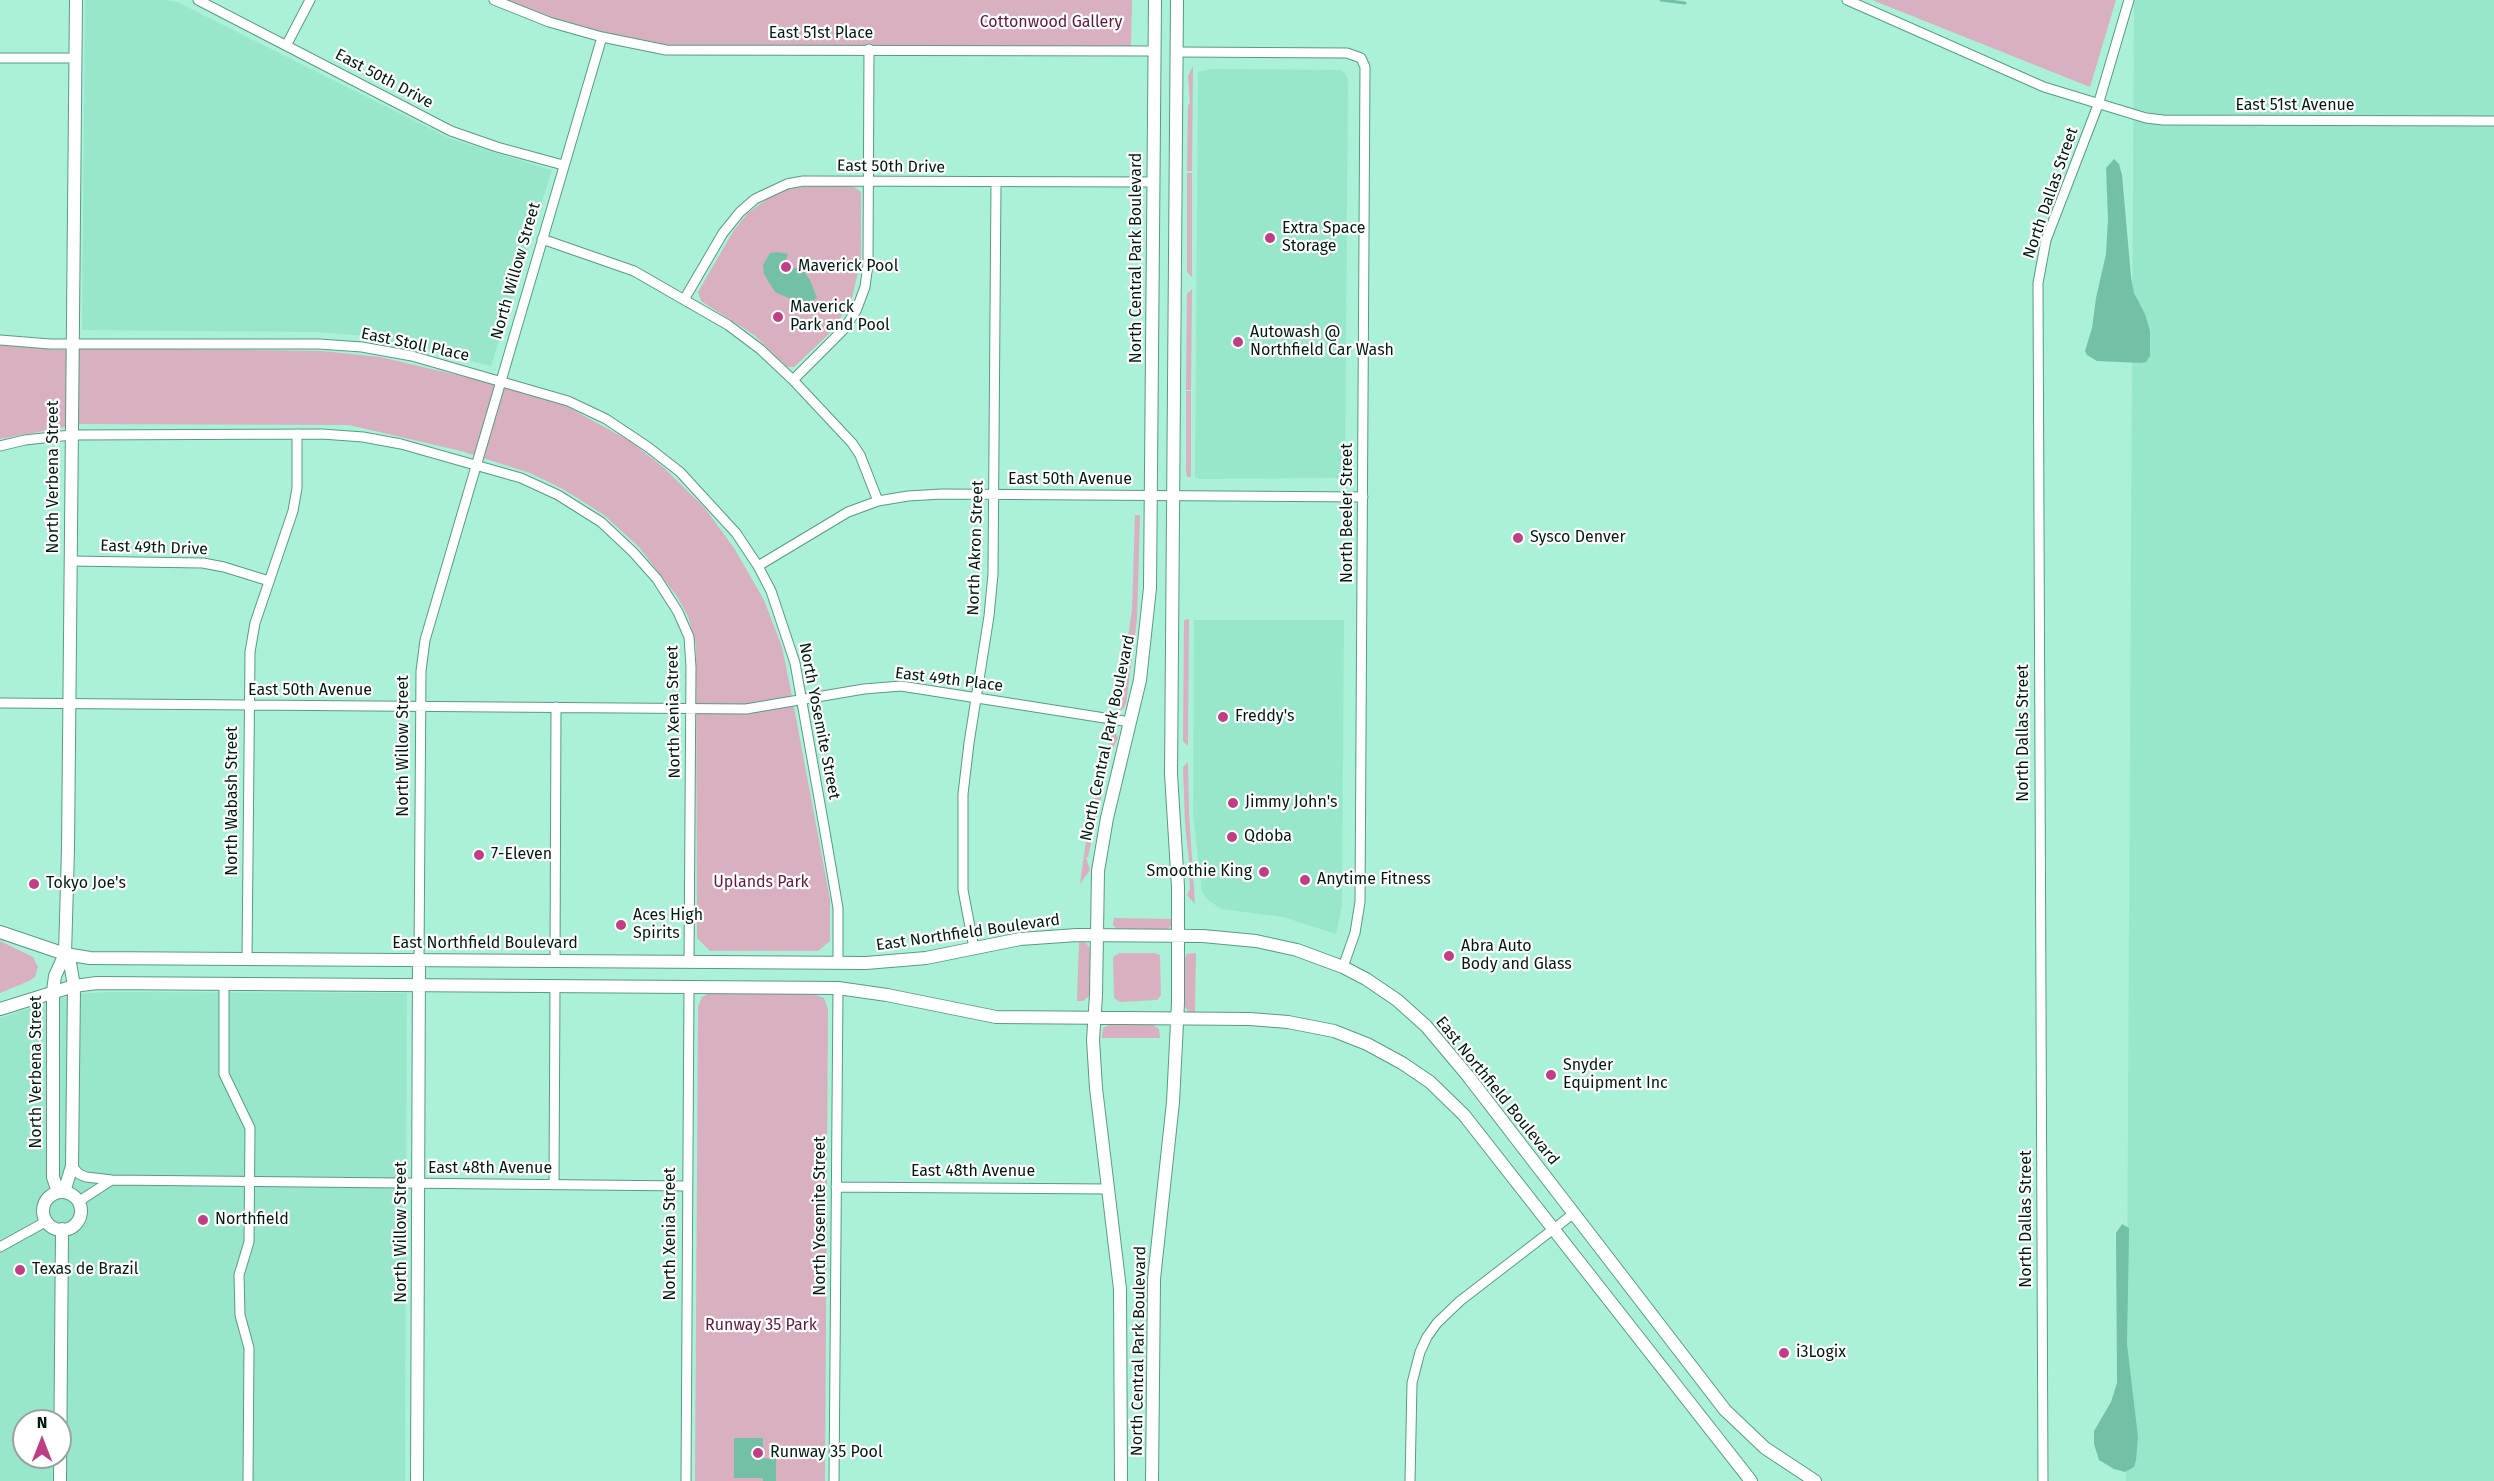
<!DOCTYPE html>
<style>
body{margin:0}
#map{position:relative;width:2494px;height:1481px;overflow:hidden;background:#aaf1d8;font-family:"Fira Sans",sans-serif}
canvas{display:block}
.north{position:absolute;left:12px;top:1409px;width:60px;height:60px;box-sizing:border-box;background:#fff;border:2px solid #99a3a0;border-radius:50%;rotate:0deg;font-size:16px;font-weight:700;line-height:24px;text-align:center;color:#001a12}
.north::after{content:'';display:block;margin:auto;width:21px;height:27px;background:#c03e85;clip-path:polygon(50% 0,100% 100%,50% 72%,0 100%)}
</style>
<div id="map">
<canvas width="2494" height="1481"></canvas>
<div class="north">N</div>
</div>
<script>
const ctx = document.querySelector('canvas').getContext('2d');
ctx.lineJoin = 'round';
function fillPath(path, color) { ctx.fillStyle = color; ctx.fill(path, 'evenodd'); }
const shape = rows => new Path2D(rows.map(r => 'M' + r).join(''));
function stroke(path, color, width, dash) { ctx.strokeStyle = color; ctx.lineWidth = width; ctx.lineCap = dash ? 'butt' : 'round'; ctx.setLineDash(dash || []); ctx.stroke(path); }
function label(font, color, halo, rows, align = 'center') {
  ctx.font = font + ' "Fira Sans",sans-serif'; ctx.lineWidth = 4.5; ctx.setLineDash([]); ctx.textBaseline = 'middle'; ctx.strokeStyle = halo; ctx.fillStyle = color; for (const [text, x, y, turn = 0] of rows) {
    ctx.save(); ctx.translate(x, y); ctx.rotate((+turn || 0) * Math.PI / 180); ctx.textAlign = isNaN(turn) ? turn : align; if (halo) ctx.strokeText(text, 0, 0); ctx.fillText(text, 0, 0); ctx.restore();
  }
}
fillPath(shape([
 [85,0,165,0,177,2,451,139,552,170,491,366,368,336,315,332,82,330],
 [2134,0,2494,0,2494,1481,2126,1481],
 [1211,69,1340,70,1345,73,1348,80,1345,472,1343,478,1200,479,1195,477,1198,72],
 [1194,620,1344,620,1342,906,1336,934,1283,917,1221,909,1208,900,1202,892,1193,815],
 [113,992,407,993,405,1481,0,1481,0,1018,57,999,86,993],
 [24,1421,60,1421,60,1457,24,1457]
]), '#98e7cb');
fillPath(shape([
 [505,0,1132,0,1131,47,663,47,605,34,557,21],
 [1872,0,2116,0,2090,87],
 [1193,66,1192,171,1187,171,1188,105,1190,104,1188,76],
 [1187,173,1192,173,1192,277,1187,272],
 [810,186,853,186,861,192,861,260,852,298,834,329,794,367,787,367,754,335,701,301,698,292,734,230,748,213,767,199,788,189],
 [1192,289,1191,390,1186,390,1187,294],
 [0,345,56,350,97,348,323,351,380,357,513,388,566,406,630,441,663,467,704,507,734,548,764,600,782,647,790,686,830,899,830,941,818,951,710,951,697,938,696,646,688,616,676,595,639,547,604,515,563,489,530,473,461,451,349,425,82,424,0,439],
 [1186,391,1191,391,1191,477,1187,477,1186,471],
 [1135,515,1140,515,1137,619,1126,704,1123,709,1117,712,1132,610],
 [1189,619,1188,746,1183,741,1184,620],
 [1113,727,1118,738,1111,752,1088,857,1086,857,1090,870,1080,884,1088,827],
 [1188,762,1189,814,1195,904,1187,895,1190,889,1189,866,1191,865,1189,862,1185,823,1183,767],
 [1114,918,1172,919,1171,926,1168,929,1117,929,1113,925],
 [0,941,33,957,38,967,35,977,29,981,0,993],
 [1079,942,1086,943,1090,948,1090,995,1083,1001,1077,1001],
 [1120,953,1154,953,1160,955,1161,995,1157,1000,1120,1002,1114,998,1113,959,1114,956],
 [1196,953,1195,1013,1190,1013,1185,1007,1184,960,1187,954],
 [710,993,813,994,824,998,828,1009,825,1481,695,1481,698,1007,702,997],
 [1109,1025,1153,1025,1159,1029,1160,1038,1102,1038,1103,1028]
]), '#d8b0c1');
fillPath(shape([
 [2114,159,2119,164,2122,175,2131,277,2134,293,2145,314,2150,331,2150,356,2146,362,2141,363,2097,361,2087,355,2085,351,2092,328,2096,298,2106,254,2108,219,2106,168],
 [778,252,788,254,781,271,782,273,800,266,810,280,817,298,804,305,775,292,764,274,763,265,770,253],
 [2122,1224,2129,1228,2129,1235,2127,1344,2138,1437,2136,1460,2134,1467,2125,1472,2114,1469,2099,1460,2094,1444,2094,1431,2111,1402,2117,1383,2116,1233],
 [734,1438,763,1438,763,1458,776,1459,776,1481,763,1481,763,1478,734,1478]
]), '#74c0a7');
stroke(shape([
 [1661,0,1685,3]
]), '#74c0a7', 3);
const street = shape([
 [198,0,451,131,497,147,563,165],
 [494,0,549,22,602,37,666,50,1155,51],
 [1847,0,2044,87,2146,118,2163,120,2494,121],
 [287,44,310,0],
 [1176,52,1347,53,1361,58,1365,67,1360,902,1355,933,1343,967],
 [0,58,76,58],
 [542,239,634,271,728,325,760,349,793,380,852,443,860,455,878,501],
 [685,298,723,233,740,212,755,199,787,184,803,181,1154,182],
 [0,340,50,344,319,344,362,347,412,356,568,401,606,419,648,447,680,472,736,533,758,566,771,591,795,663,825,832,838,908,838,963],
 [793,380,843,330,856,311,865,287,868,264,869,49],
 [0,446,25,440,71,435,322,434,363,437,401,444,521,478,558,495,601,522,633,552,657,579,678,612,689,637,691,667,689,962],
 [70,561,203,563,224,567,269,581],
 [758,566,848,512,878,501,908,496,942,494,1363,497],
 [0,703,746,709,864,689,901,686,1130,722],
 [974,948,963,890,963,794,969,743,989,616,993,574,996,182],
 [247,959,250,652,255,623,293,511,297,488,297,434],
 [419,960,421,671,425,640,602,37],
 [555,960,556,707],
 [224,984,224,1074,250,1128,249,1242,239,1275,240,1315,249,1348,248,1481],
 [72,1166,79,1174,86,1177,112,1180,686,1186],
 [554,1185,555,986],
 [836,1187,1108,1189],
 [78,1202,110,1181],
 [0,1247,47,1221],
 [686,1481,689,987],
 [834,1481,838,988],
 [1410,1481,1412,1383,1420,1352,1427,1337,1437,1323,1460,1301,1573,1214],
 [2043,1481,2038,283,2046,240,2098,105,2129,0]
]);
const secondary = shape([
 [0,932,65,954,90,958,866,963,926,958,1020,939,1077,935,1203,936,1256,941,1297,950,1343,967,1366,979,1397,1000,1426,1026,1468,1076,1725,1410,1765,1448,1815,1481],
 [0,1009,74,986,97,983,838,988,887,995,996,1017,1250,1019,1288,1022,1334,1031,1367,1044,1402,1063,1430,1082,1464,1115,1751,1481],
 [58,1192,53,1177,53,991,55,976,65,954,68,849,76,0],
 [64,1192,72,1166,74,986,70,963,65,954],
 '43 1211a19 19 0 1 1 38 0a19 19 0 1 1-38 0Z',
 [60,1481,62,1229],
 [417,1481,419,960],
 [1121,1481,1120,1289,1096,1088,1093,1040,1096,995,1098,871,1107,818,1140,680,1150,588,1155,0],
 [1152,1481,1154,1279,1173,1102,1178,1003,1178,887,1171,774,1177,0]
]);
stroke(street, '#579c85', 11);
stroke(secondary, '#579c85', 14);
stroke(street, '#fff', 9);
stroke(secondary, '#fff', 12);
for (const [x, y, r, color] of [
 [1270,238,6,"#c03e85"],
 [786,267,6,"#c03e85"],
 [778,317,6,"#c03e85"],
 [1238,342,6,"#c03e85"],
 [1518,538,6,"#c03e85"],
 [1223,717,6,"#c03e85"],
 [1233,803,6,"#c03e85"],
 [1232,837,6,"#c03e85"],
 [479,855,6,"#c03e85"],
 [1264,872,6,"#c03e85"],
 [1305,880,6,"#c03e85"],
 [34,884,6,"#c03e85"],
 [621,925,6,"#c03e85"],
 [1449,956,6,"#c03e85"],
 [1551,1075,6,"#c03e85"],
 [203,1220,6,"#c03e85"],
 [20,1270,6,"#c03e85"],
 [1784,1353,6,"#c03e85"],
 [758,1453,6,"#c03e85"]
]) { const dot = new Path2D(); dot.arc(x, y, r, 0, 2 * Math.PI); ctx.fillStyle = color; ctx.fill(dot); stroke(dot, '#fff', 2); }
label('16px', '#621741', '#fff', [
 ["Cottonwood Gallery",1051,23],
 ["Uplands Park",761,883],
 ["Runway 35 Park",761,1326]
]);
label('16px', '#001a12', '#fff', [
 ["East 51st Place",821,34],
 ["East 50th Drive",384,79,28],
 ["East 51st Avenue",2295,106],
 ["East 50th Drive",891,167,1],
 ["North Dallas Street",2051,193,-71],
 ["North Central Park Boulevard",1137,258,-90],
 ["North Willow Street",516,271,-74],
 ["East Stoll Place",415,345,12],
 ["North Verbena Street",54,477,-90],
 ["East 50th Avenue",1070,480],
 ["North Beeler Street",1348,513,-90],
 ["East 49th Drive",154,548,2],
 ["North Akron Street",976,548,-88],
 ["East 49th Place",949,680,7],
 ["East 50th Avenue",310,691],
 ["North Xenia Street",674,712,-91],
 ["North Yosemite Street",819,721,79],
 ["North Dallas Street",2024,733,-90],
 ["North Central Park Boulevard",1108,738,-78],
 ["North Willow Street",404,746,-90],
 ["North Wabash Street",233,801,-90],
 ["East Northfield Boulevard",968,933,-8],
 ["East Northfield Boulevard",485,944],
 ["North Verbena Street",37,1072,-90],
 ["East Northfield Boulevard",1497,1091,51],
 ["East 48th Avenue",490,1169],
 ["East 48th Avenue",973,1172],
 ["North Yosemite Street",821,1216,-90],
 ["North Dallas Street",2027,1219,-90],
 ["North Willow Street",402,1232,-90],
 ["North Xenia Street",671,1234,-90],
 ["North Central Park Boulevard",1139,1351,-89]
]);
label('16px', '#001a12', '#fff', [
 ["Extra Space",1282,229],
 ["Storage",1282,247],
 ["Maverick Pool",798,267],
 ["Maverick",790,308],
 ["Park and Pool",790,326],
 ["Autowash @",1250,333],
 ["Northfield Car Wash",1250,351],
 ["Sysco Denver",1530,538],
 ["Freddy's",1235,717],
 ["Jimmy John's",1245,803],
 ["Qdoba",1244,837],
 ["7-Eleven",491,855],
 ["Smoothie King",1252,872,"right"],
 ["Anytime Fitness",1317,880],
 ["Tokyo Joe's",46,884],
 ["Aces High",633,916],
 ["Spirits",633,934],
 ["Abra Auto",1461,947],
 ["Body and Glass",1461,965],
 ["Snyder",1563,1066],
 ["Equipment Inc",1563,1084],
 ["Northfield",215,1220],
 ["Texas de Brazil",32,1270],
 ["i3Logix",1796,1353],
 ["Runway 35 Pool",770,1453]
], 'left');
</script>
